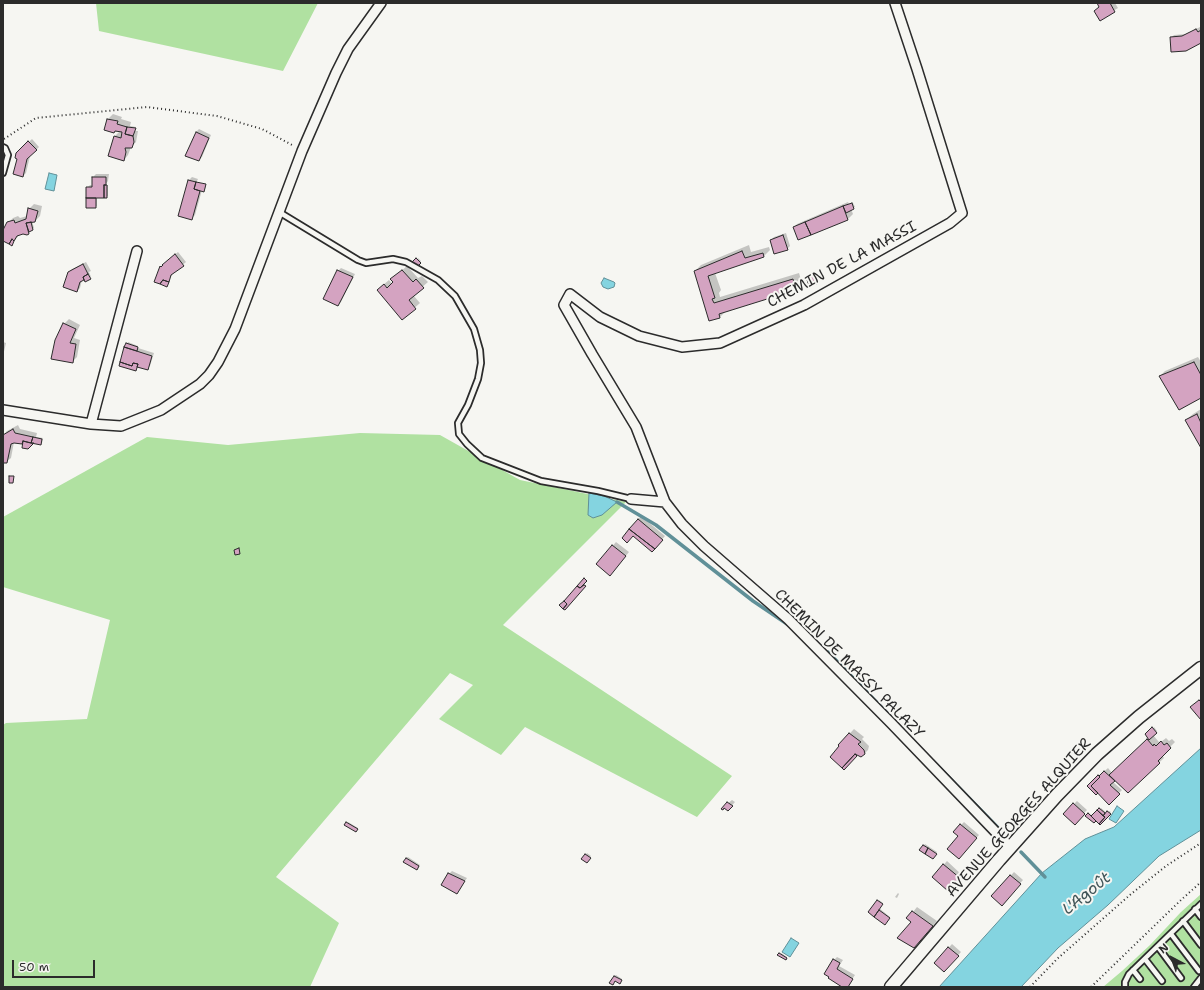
<!DOCTYPE html>
<meta charset="utf-8">
<style>
body{margin:0}
#map{position:relative;width:1204px;height:990px;overflow:hidden;background:#f6f6f2;font-family:"Shantell Sans",sans-serif}
canvas{display:block}
.frame{position:absolute;inset:0;border:4px solid #2b2b2b;pointer-events:none}
.north{position:absolute;left:1152px;top:938px;width:40px;height:40px;-webkit-text-stroke:3px #f6f6f2;paint-order:stroke;rotate:319deg;font-size:11px;font-weight:700;line-height:16px;text-align:center;color:#2b2b2b}
.north::after{content:'';display:block;margin:auto;width:14px;height:18px;background:#2b2b2b;clip-path:polygon(50% 0,100% 100%,50% 72%,0 100%)}
.scale{position:absolute;left:12px;top:960px;width:83px;height:18px;box-sizing:border-box;border:2px solid #2b2b2b;border-top:0;padding-left:5px;font-size:12px;line-height:14px;white-space:nowrap;color:#2b2b2b;-webkit-text-stroke:3px #f6f6f2;paint-order:stroke}
</style>
<div id="map">
<canvas width="1204" height="990"></canvas>
<div class="frame"></div>
<div class="north">N</div>
<div class="scale">50 m</div>
</div>
<script>
const ctx = document.querySelector('canvas').getContext('2d');
ctx.lineJoin = 'round';
function fillPath(path, color) { ctx.fillStyle = color; ctx.fill(path, 'evenodd'); }
const shape = rows => new Path2D(rows.map(r => 'M' + r).join(''));
function stroke(path, color, width, dash) { ctx.strokeStyle = color; ctx.lineWidth = width; ctx.lineCap = dash ? 'butt' : 'round'; ctx.setLineDash(dash || []); ctx.stroke(path); }
function label(font, color, halo, rows, align = 'center') {
  ctx.font = font + ' "Shantell Sans",sans-serif'; ctx.lineWidth = 4; ctx.setLineDash([]); ctx.textBaseline = 'middle'; ctx.strokeStyle = halo; ctx.fillStyle = color; for (const [text, x, y, turn = 0] of rows) {
    ctx.save(); ctx.translate(x, y); ctx.rotate((+turn || 0) * Math.PI / 180); ctx.textAlign = isNaN(turn) ? turn : align; if (halo) ctx.strokeText(text, 0, 0); ctx.fillText(text, 0, 0); ctx.restore();
  }
}
fillPath(shape([
 [96,3,318,3,283,71,99,31],
 [360,433,440,435,520,480,626,502,503,625,732,776,697,817,525,727,501,755,439,719,473,685,450,673,276,877,339,923,310,987,3,987,3,725,6,723,87,719,110,620,3,587,3,517,147,437,228,445],
 [1201,894,1201,987,1103,987,1122,971,1150,945,1181,912]
]), '#b0e1a1');
const water = shape([
 [49,173,57,175,54,191,45,189,49,173],
 [604,278,614,282,615,283,614,287,608,289,603,287,601,283,604,278],
 [589,493,604,496,617,502,602,515,593,518,588,515,589,493],
 [1201,748,1201,830,1159,856,1108,905,1058,948,1021,987,939,987,1042,873,1085,839,1114,827,1201,748],
 [1117,806,1124,811,1116,823,1109,819,1117,806],
 [791,938,799,943,790,957,782,952,791,938]
]);
fillPath(water, '#84d4e0');
stroke(water, '#609098', 1);
fillPath(shape([
 [1098,3,1115,3,1118,8,1100,19,1100,7],
 [1200,27,1201,29,1201,42,1171,38,1174,35,1186,34],
 [113,114,122,117,121,119,131,122,130,126,136,127,135,131,138,131,136,142,131,147,128,155,124,160,115,136,120,131,116,130,114,132,105,130,108,119],
 [199,129,211,135,202,157,199,160,196,132],
 [32,139,39,147,30,156,26,173,23,176,17,153],
 [96,174,109,174,108,181,105,185,108,185,108,196,106,197,97,197,97,206,95,207,87,188,90,185,93,185,93,177],
 [192,177,198,179,197,181,206,183,197,181,197,183,206,185,205,189,202,190,195,215,192,218,179,215,189,180],
 [848,202,849,204,853,203,855,207,851,209,853,214,848,219,799,238,794,227,797,224],
 [34,204,42,206,40,216,35,221,32,221,34,228,26,234,23,233,19,235,13,243,3,240,3,233,8,223,13,218,18,216,20,218,27,216,29,209],
 [786,233,790,246,787,249,771,240,774,237],
 [749,245,751,252,769,247,770,250,764,256,715,273,721,290,719,293,720,297,799,273,802,283,796,289,726,311,720,317,695,271,701,265],
 [178,252,186,262,174,272,169,280,160,267],
 [418,258,421,261,418,265,414,262],
 [86,262,91,271,89,272,91,277,82,280,80,288,77,291,69,272,72,269],
 [407,266,418,278,422,276,428,282,413,295,420,303,402,319,383,285,389,280,392,284,394,282,392,279],
 [341,268,355,274,341,302,338,305,338,271],
 [815,274,817,282,816,283,807,277],
 [69,319,80,325,74,338,80,340,77,357,72,362,64,324],
 [3,338,4,338,3,342,6,343,3,356],
 [128,342,138,346,138,348,154,353,150,366,147,369,138,367,136,370,125,348],
 [1198,357,1201,362,1201,396,1160,376,1165,371],
 [1201,409,1201,446,1186,420,1193,414],
 [18,425,20,429,37,433,36,437,43,438,42,443,41,444,34,442,23,443,14,442,11,458,6,462,4,462,3,466,3,435,7,431],
 [641,516,665,536,655,548,633,535,623,538],
 [616,542,629,552,613,572,597,564],
 [1154,727,1157,731,1153,735,1159,742,1160,741,1161,742,1166,738,1169,741,1172,739,1175,742,1162,755,1164,758,1128,792,1115,779,1113,782,1122,790,1109,803,1098,792,1088,786,1108,768,1112,773,1149,738,1146,735],
 [854,729,864,737,862,739,869,746,868,750,863,755,859,756,857,755,844,769,841,746,839,745],
 [732,800,735,802,728,810,724,807,722,808],
 [1077,801,1087,810,1075,823,1064,814],
 [1101,808,1107,813,1109,811,1111,812,1100,823,1097,821,1094,822,1087,816,1089,813,1093,816],
 [348,822,358,828,357,830,347,823],
 [964,822,979,835,961,855,959,836,954,832],
 [925,844,937,852,933,858,920,850],
 [587,853,591,856,588,860,583,859],
 [408,857,420,865,418,868,406,858],
 [947,861,962,875,948,890,933,877],
 [452,871,467,878,457,893,449,874],
 [1014,872,1023,880,1004,902,992,896],
 [898,893,899,894,897,898,895,897],
 [879,900,883,903,879,908,890,917,885,924,870,912],
 [917,907,937,921,919,942,913,922,913,912],
 [952,944,961,952,944,971,935,963],
 [781,953,787,957,785,959,779,955],
 [837,957,843,960,839,966,855,975,847,987,844,987,830,977,834,960],
 [616,975,622,979,621,981,614,976]
]), '#0003');
stroke(shape([
 [617,502,656,525,753,601,790,626],
 [828,652,887,713],
 [933,761,1008,838],
 [1021,852,1045,877]
]), '#609098', 3.5);
const building = shape([
 [1097,3,1110,3,1115,12,1100,21,1094,11,1099,7,1097,3],
 [1196,29,1198,32,1201,30,1201,43,1186,51,1171,52,1170,37,1182,36,1196,29],
 [107,119,118,121,117,124,127,127,125,134,133,136,134,142,132,148,125,148,126,152,124,161,108,156,114,136,121,138,122,132,115,131,114,133,104,130,107,119],
 [127,127,136,128,133,136,125,134,127,127],
 [196,132,209,138,199,161,185,156,196,132],
 [28,141,37,150,27,159,23,177,13,174,17,159,15,158,16,153,28,141],
 [92,177,106,177,106,185,104,185,104,198,86,198,86,187,92,187,92,177],
 [188,180,196,182,194,189,200,191,192,220,178,216,188,180],
 [196,182,206,184,204,192,194,189,196,182],
 [104,185,107,185,107,198,104,198,104,185],
 [86,198,96,198,96,208,86,208,86,198],
 [852,203,854,209,846,213,843,206,852,203],
 [843,206,848,220,811,235,805,222,843,206],
 [28,208,38,211,35,222,26,223,29,234,27,235,23,234,17,236,14,241,12,239,9,244,3,241,3,230,7,222,14,220,15,223,26,219,28,208],
 [31,222,33,230,29,232,26,223,31,222],
 [805,222,811,235,798,240,793,227,805,222],
 [783,235,788,250,774,254,770,240,783,235],
 [12,239,14,241,12,246,9,244,12,239],
 [742,251,745,258,763,253,764,257,708,276,715,298,712,299,714,303,793,279,796,290,719,314,720,318,709,321,694,271,742,251],
 [175,254,184,266,171,275,169,282,163,280,162,281,160,284,154,282,160,266,161,267,163,265,162,265,175,254],
 [416,258,421,263,418,266,412,262,416,258],
 [83,264,88,274,83,277,84,280,80,282,77,292,63,287,68,272,83,264],
 [337,270,353,277,338,306,323,299,337,270],
 [402,270,413,282,416,279,424,288,409,300,416,309,402,320,377,290,384,284,387,288,393,282,390,279,402,270],
 [88,274,91,279,85,282,83,277,88,274],
 [814,275,817,284,809,286,806,277,814,275],
 [163,280,169,282,167,287,160,284,162,281,163,280],
 [63,323,76,329,70,343,76,344,73,363,51,359,55,340,63,323],
 [126,343,138,347,137,351,124,347,126,343],
 [124,347,152,356,148,370,137,367,138,364,133,363,132,366,120,362,124,347],
 [120,362,132,366,133,363,138,364,136,371,119,366,120,362],
 [1194,362,1201,375,1201,398,1179,410,1159,376,1194,362],
 [1197,414,1201,423,1201,448,1185,420,1197,414],
 [13,429,15,433,33,437,31,443,23,441,22,444,14,443,11,444,7,463,3,463,3,435,13,429],
 [33,437,42,439,41,445,31,443,33,437],
 [23,441,31,443,34,443,28,449,22,448,23,441],
 [9,476,14,476,13,483,9,483,9,476],
 [638,519,663,540,655,549,629,529,638,519],
 [629,529,655,549,652,552,633,536,627,543,622,538,629,529],
 [612,545,626,556,610,576,596,564,612,545],
 [239,548,240,554,235,555,234,550,239,548],
 [584,578,587,581,580,588,577,586,584,578],
 [584,585,586,586,565,610,563,609,567,604,564,601,577,586,580,588,584,585],
 [564,601,567,604,563,609,559,605,564,601],
 [1199,700,1201,702,1201,720,1190,707,1199,700],
 [1152,727,1157,733,1149,740,1145,734,1152,727],
 [849,733,861,742,858,744,864,750,865,754,861,757,855,754,842,768,830,757,839,746,838,745,849,733],
 [1147,739,1153,746,1154,744,1156,746,1161,741,1164,745,1167,743,1171,748,1158,761,1160,763,1128,793,1109,775,1147,739],
 [855,754,857,756,844,770,842,768,855,754],
 [1104,771,1115,781,1110,785,1120,794,1109,805,1091,786,1100,777,1099,776,1104,771],
 [1098,775,1100,777,1091,786,1098,793,1096,795,1087,786,1098,775],
 [727,802,733,806,728,811,724,808,723,810,721,809,727,802],
 [1073,803,1085,814,1075,825,1063,814,1073,803],
 [1099,808,1105,813,1103,816,1097,810,1099,808],
 [1097,810,1105,817,1099,824,1091,816,1097,810],
 [1107,811,1111,814,1100,825,1099,824,1105,817,1103,816,1107,811],
 [1088,813,1096,821,1094,823,1085,816,1088,813],
 [346,822,358,829,356,832,344,825,346,822],
 [960,824,977,838,959,859,947,849,958,836,953,832,960,824],
 [923,845,928,848,925,854,919,850,923,845],
 [928,848,937,854,933,859,925,854,928,848],
 [585,854,591,858,587,863,581,859,585,854],
 [406,858,419,866,417,870,403,862,406,858],
 [943,864,960,878,948,891,932,877,943,864],
 [448,873,465,881,457,894,441,885,448,873],
 [1010,875,1021,884,1002,906,991,896,1010,875],
 [877,900,883,904,874,917,868,912,877,900],
 [879,910,890,918,885,925,874,917,879,910],
 [912,911,933,926,914,948,897,938,911,922,906,918,912,911],
 [948,947,959,956,944,972,934,963,948,947],
 [779,953,787,958,786,960,777,955,779,953],
 [833,959,840,963,837,969,853,979,848,987,842,987,828,978,829,977,824,974,833,959],
 [614,976,622,980,620,984,615,981,613,985,609,983,614,976]
]);
fillPath(building, '#d4a3c1');
stroke(building, '#2b2b2b', 1);
const service = shape([
 [3,147,5,148,8,155,3,173],
 [279,212,358,260,366,263,393,259,406,262,438,280,455,296,474,329,480,350,481,363,478,379,468,405,458,423,459,434,467,444,482,458,541,481,598,491,631,499],
 [1195,909,1201,917],
 [1183,921,1201,945],
 [1171,934,1199,971],
 [1158,947,1181,978],
 [1145,959,1162,981],
 [1133,970,1140,979],
 [1125,987,1125,982,1129,974,1201,904],
 [1194,987,1201,978]
]);
const minor = shape([
 [895,3,917,69,962,213,950,223,804,305,720,343,682,347,639,336,600,317,570,294,564,305,592,354,636,427,665,502,682,524,704,546,788,619,891,723,1011,848],
 [3,410,91,424,121,426,161,410,200,384,209,375,218,362,235,329,302,151,336,73,348,49,381,3],
 [91,424,137,251],
 [631,499,665,502]
]);
const secondary = shape([
 [891,987,999,860,1057,795,1097,754,1139,717,1201,668]
]);
stroke(service, '#2b2b2b', 8);
stroke(minor, '#2b2b2b', 12);
stroke(secondary, '#2b2b2b', 15);
stroke(shape([
 [4,139,36,118,147,107,217,116,262,129,294,146],
 [1030,987,1057,959,1131,894,1166,866,1201,843],
 [1091,987,1181,900,1201,882]
]), '#2b2b2b', 2, [1, 3]);
stroke(service, '#f6f6f2', 4.5);
stroke(minor, '#f6f6f2', 9);
stroke(secondary, '#f6f6f2', 12);
label('15px', '#2b2b2b', '#f6f6f2', [
 ["CHEMIN DE LA MASSI",842,265,-28],
 ["CHEMIN DE MASSY PALAZY",849,664,45],
 ["AVENUE GEORGES ALQUIER",1019,818,-48]
]);
label('italic 16px', '#415558', '#f6f6f2', [
 ["L'Agoût",1087,894,-39]
]);
</script>
